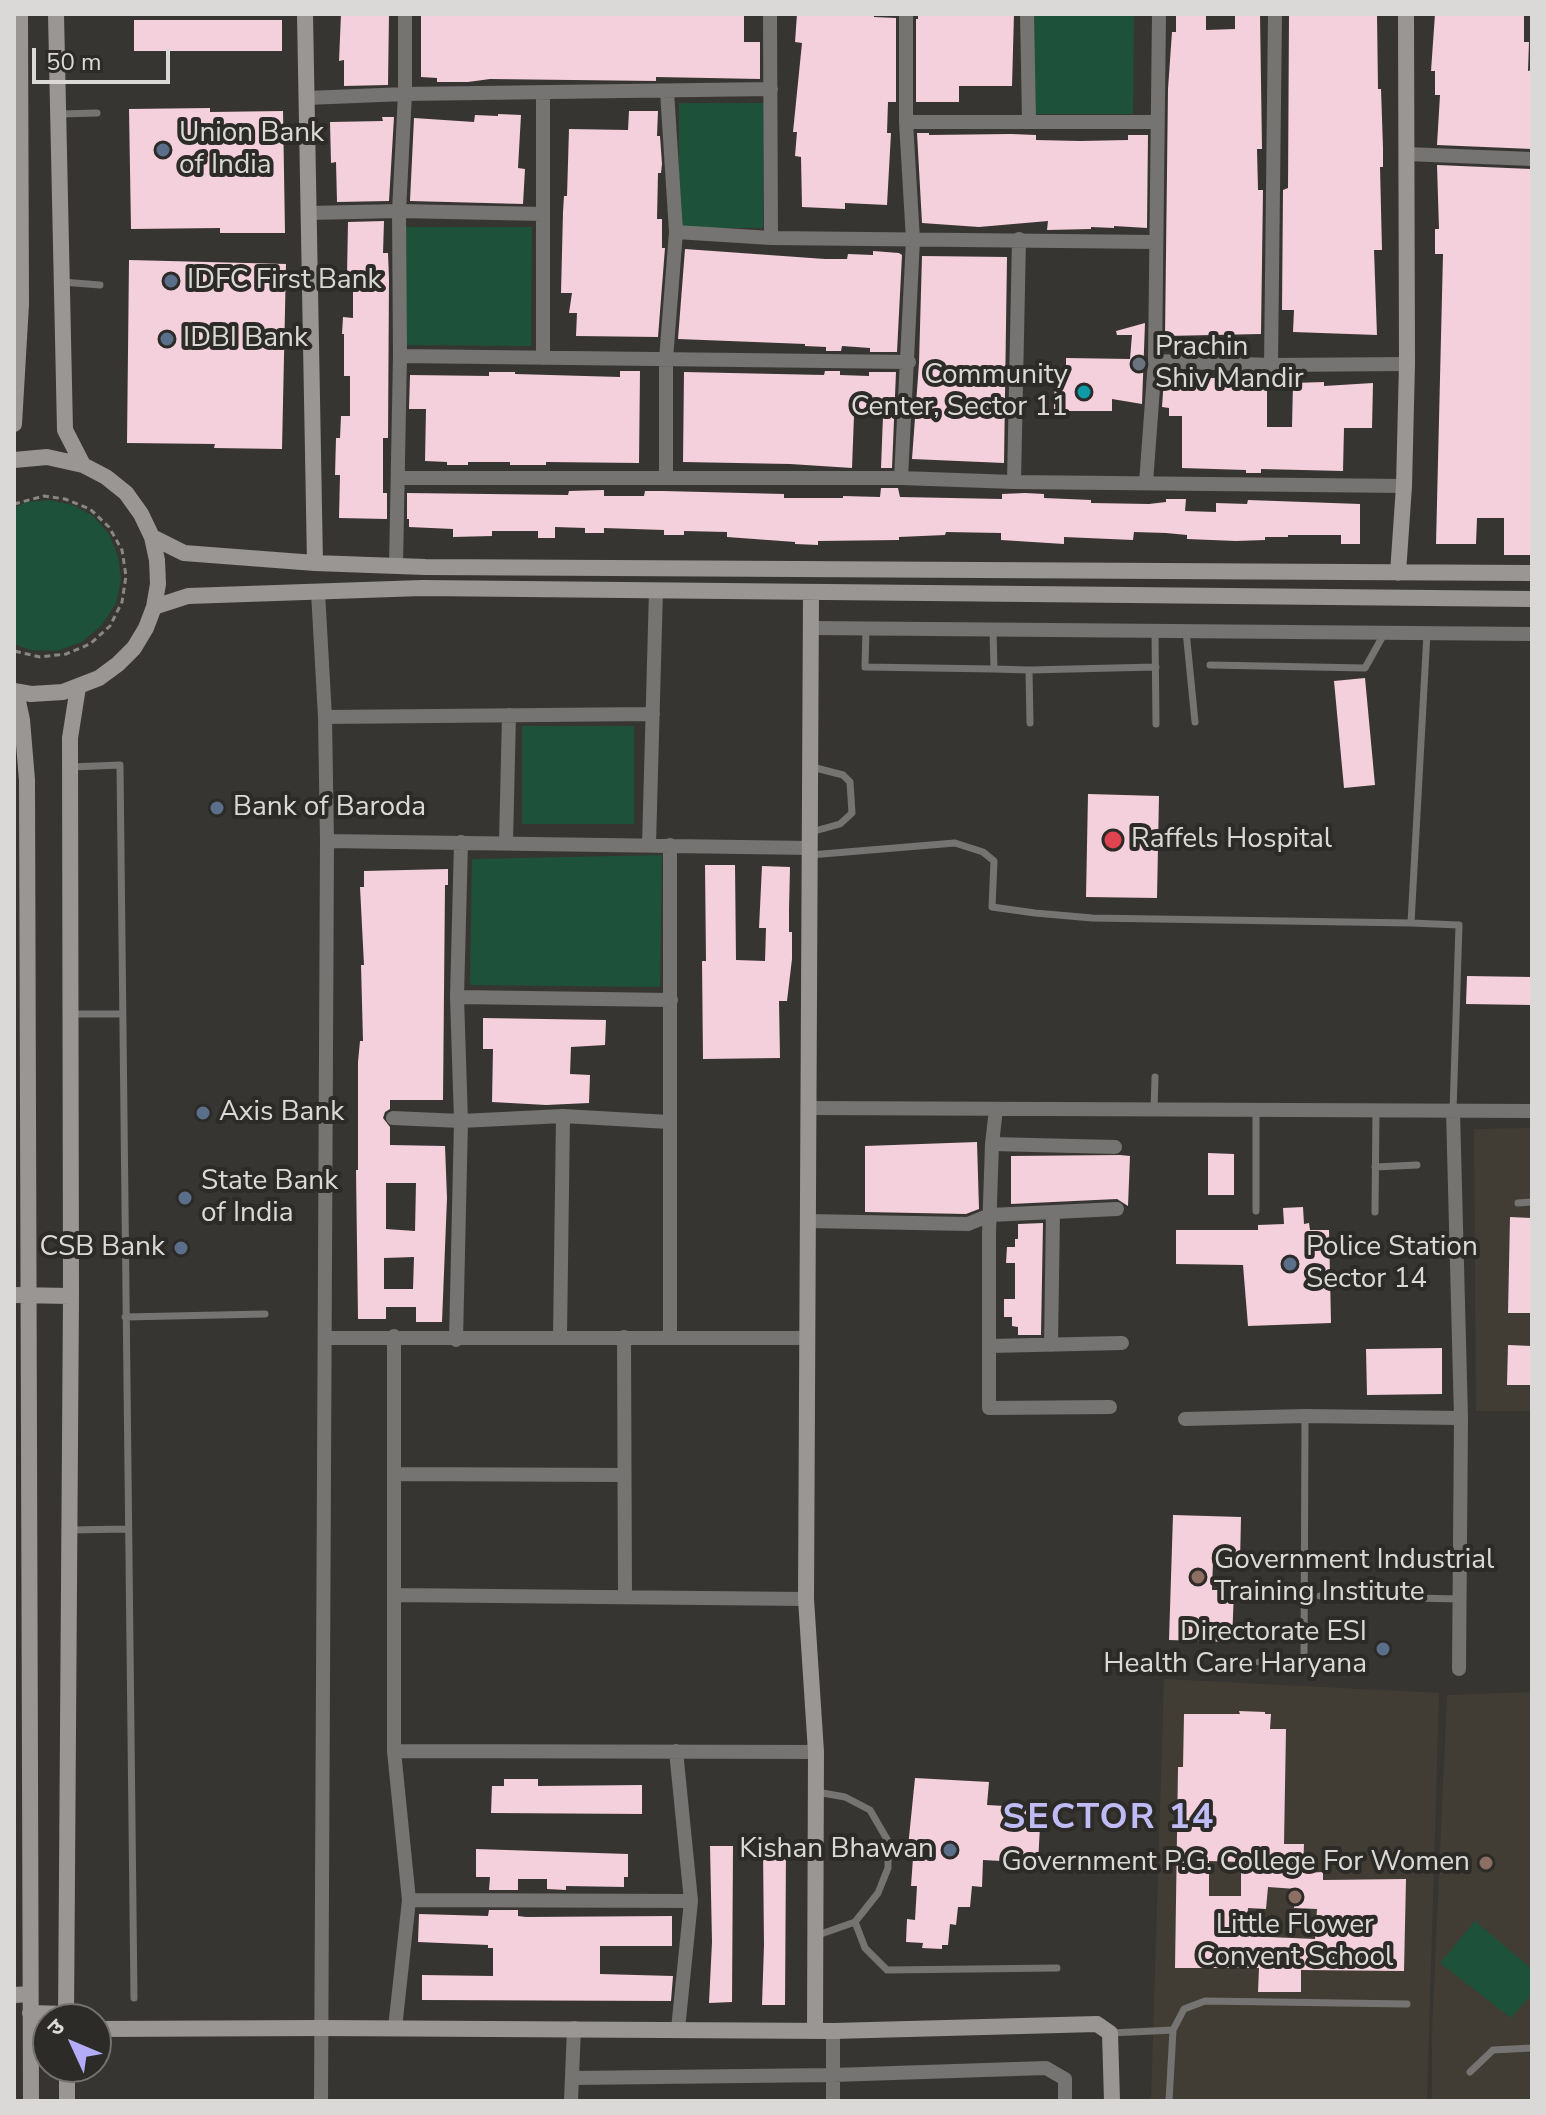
<!DOCTYPE html>
<meta charset="utf-8">
<style>
body{margin:0}
#map{position:relative;width:1546px;height:2115px;overflow:hidden;background:#373532;font-family:"Nunito Sans","Noto Sans Devanagari",sans-serif}
canvas{display:block}
.frame{position:absolute;inset:0;border:16px solid #dad9d7;pointer-events:none}
.north{position:absolute;left:32px;top:2003px;width:80px;height:80px;box-sizing:border-box;background:#2d2b28;border:2px solid #72716e;border-radius:50%;rotate:314deg;font-size:22px;font-weight:700;line-height:32px;text-align:center;color:#dad9d7}
.north::after{content:'';display:block;margin:auto;width:28px;height:36px;background:#b3acf9;clip-path:polygon(50% 0,100% 100%,50% 72%,0 100%)}
.scale{position:absolute;left:32px;top:48px;width:138px;height:36px;box-sizing:border-box;border:4px solid #dad9d7;border-top:0;padding-left:10px;font-size:24px;line-height:28px;white-space:nowrap;color:#dad9d7;-webkit-text-stroke:6px #2d2b28;paint-order:stroke}
</style>
<div id="map">
<canvas width="1546" height="2115"></canvas>
<div class="frame"></div>
<div class="north">उ</div>
<div class="scale">50 m</div>
</div>
<script>
const ctx = document.querySelector('canvas').getContext('2d');
ctx.lineJoin = 'round';
function fillPath(path, color) { ctx.fillStyle = color; ctx.fill(path, 'evenodd'); }
const shape = rows => new Path2D(rows.map(r => 'M' + r).join(''));
function stroke(path, color, width, dash) { ctx.strokeStyle = color; ctx.lineWidth = width; ctx.lineCap = dash ? 'butt' : 'round'; ctx.setLineDash(dash || []); ctx.stroke(path); }
function label(font, color, halo, rows, align = 'center') {
  ctx.font = font + ' "Nunito Sans",sans-serif'; ctx.lineWidth = 8; ctx.setLineDash([]); ctx.textBaseline = 'middle'; ctx.strokeStyle = halo; ctx.fillStyle = color; for (const [text, x, y, turn = 0] of rows) {
    ctx.save(); ctx.translate(x, y); ctx.rotate((+turn || 0) * Math.PI / 180); ctx.textAlign = isNaN(turn) ? turn : align; if (halo) ctx.strokeText(text, 0, 0); ctx.fillText(text, 0, 0); ctx.restore();
  }
}
fillPath(shape([
 [1532,1128,1532,1411,1476,1411,1474,1129],
 [1164,1679,1439,1693,1427,2101,1151,2101],
 [1532,1692,1532,2101,1432,2101,1432,2032,1447,1695]
]), '#423d34');
fillPath(shape([
 [1031,14,1134,14,1133,114,1031,114],
 [679,103,764,103,763,228,679,228],
 [406,227,532,227,531,346,405,345],
 [49,500,73,505,93,516,109,534,118,556,121,580,116,603,102,625,82,642,57,651,30,650,14,644,14,508,26,502],
 [522,726,634,726,634,824,522,824],
 [662,855,660,987,470,985,472,859],
 [1475,1921,1532,1969,1532,1994,1511,2018,1440,1963]
]), '#1d513a');
fillPath(shape([
 [341,14,389,14,388,85,344,86,344,60,339,61],
 [421,14,744,14,744,42,760,42,760,79,656,77,656,81,490,79,468,82,437,82,437,78,421,77],
 [797,14,874,14,874,17,896,18,896,102,888,102,887,133,891,133,887,205,845,203,845,209,802,207,801,157,795,156,797,132,793,132,802,43,795,42],
 [918,14,1014,14,1012,86,959,86,959,102,916,102,916,19,918,19],
 [1176,14,1206,14,1206,30,1235,29,1235,14,1260,14,1262,149,1257,149,1258,190,1263,190,1261,334,1165,336,1168,89,1172,32,1176,32],
 [1289,14,1377,14,1378,89,1381,89,1383,148,1383,167,1380,167,1382,250,1374,250,1377,335,1293,332,1294,310,1282,310,1283,190,1288,188],
 [1435,14,1524,14,1524,42,1529,42,1528,71,1532,70,1532,149,1437,145,1440,95,1435,95,1435,71,1431,71],
 [134,20,282,20,282,51,134,51],
 [210,108,210,112,283,111,285,233,220,233,220,228,131,229,129,109],
 [629,111,658,111,657,136,660,136,662,164,661,173,658,173,657,219,662,219,662,248,665,248,658,337,576,336,577,313,569,313,572,293,561,293,563,212,564,196,567,196,569,129,628,130],
 [498,114,521,115,518,168,525,169,523,204,410,201,414,118,474,122,475,115,498,116],
 [382,117,394,117,389,201,337,202,336,162,331,163,330,122,383,121],
 [917,133,929,133,929,135,1011,134,1036,135,1036,140,1080,141,1128,140,1128,135,1148,135,1147,228,1114,226,1114,228,1091,227,1091,229,1047,230,1048,221,979,227,922,223],
 [1437,165,1531,169,1532,555,1504,555,1504,518,1477,518,1476,544,1436,544,1443,254,1435,254,1435,229,1439,229],
 [384,221,383,253,388,253,389,279,388,438,383,438,383,493,387,493,387,519,339,518,340,475,335,475,336,438,340,438,341,416,350,416,350,376,344,376,344,334,342,334,343,317,353,318,353,275,347,275,348,222],
 [685,249,825,259,847,259,848,254,873,255,873,251,899,253,902,255,897,352,870,352,870,348,842,346,841,351,826,351,826,347,805,346,805,344,678,339],
 [922,256,1007,257,1004,463,912,459,919,363],
 [129,260,286,264,282,449,214,448,215,444,127,443],
 [1145,323,1142,404,1112,399,1112,411,1054,411,1055,373,1066,373,1066,358,1130,359,1132,335,1117,335,1116,331],
 [620,371,640,371,639,463,546,462,546,465,510,465,510,462,468,462,468,465,447,465,447,462,425,461,426,409,409,409,410,375,489,376,489,372,515,372,515,374,620,377],
 [825,371,840,371,840,375,869,376,869,372,896,372,892,468,881,468,883,416,854,416,852,468,790,464,683,462,684,372,824,375],
 [1164,378,1247,378,1247,382,1267,383,1267,427,1292,427,1293,383,1324,382,1324,386,1373,383,1372,428,1344,428,1343,471,1261,469,1261,473,1246,473,1246,470,1182,468,1182,416,1169,416,1169,408,1162,407],
 [881,488,898,488,900,497,1002,499,1002,494,1025,493,1044,494,1044,498,1091,500,1091,503,1149,504,1166,502,1166,499,1186,499,1185,511,1216,512,1216,503,1247,504,1248,500,1360,504,1360,544,1341,544,1341,535,1288,535,1288,537,1265,537,1265,540,1236,541,1187,539,1187,535,1166,533,1134,532,1133,540,1064,537,1064,544,1001,540,1001,533,946,532,945,535,899,537,899,540,818,541,818,545,795,544,795,542,727,537,727,532,684,531,684,535,664,535,664,530,604,528,604,533,585,533,585,528,555,527,555,538,538,538,538,531,492,531,492,536,453,537,453,529,409,527,409,519,407,519,407,493,568,495,569,491,604,490,604,496,644,496,645,491,663,491,784,494,784,498,843,498,843,496,880,497],
 [1365,678,1375,785,1344,788,1334,681],
 [1088,794,1159,796,1157,898,1086,897],
 [705,865,735,865,736,960,765,961,766,928,759,928,762,866,790,867,789,909,789,932,792,932,792,959,787,1001,779,1001,780,1058,703,1059,702,961,706,961],
 [448,869,448,885,445,885,443,1100,390,1100,390,1109,385,1112,383,1118,390,1127,390,1145,445,1146,447,1198,442,1322,416,1322,416,1307,386,1307,386,1319,358,1319,356,1170,358,1170,358,1062,360,1041,363,1041,361,965,364,965,360,887,364,887,364,871],
 [386,1183,416,1183,415,1231,386,1229],
 [414,1257,413,1289,384,1289,384,1258],
 [1467,976,1532,977,1532,1005,1466,1004],
 [483,1018,606,1020,605,1045,571,1047,570,1074,590,1075,589,1103,546,1105,492,1102,493,1049,483,1049],
 [977,1142,979,1209,966,1214,865,1212,865,1146],
 [1208,1153,1234,1154,1234,1195,1208,1195],
 [1120,1155,1130,1156,1128,1206,1117,1199,1011,1204,1011,1156],
 [1303,1207,1304,1224,1309,1223,1310,1230,1329,1230,1331,1323,1248,1326,1243,1265,1176,1264,1176,1230,1258,1230,1258,1225,1284,1224,1283,1208],
 [1510,1217,1532,1218,1532,1313,1508,1313],
 [1043,1223,1041,1335,1018,1335,1018,1327,1012,1326,1012,1317,1004,1317,1004,1299,1015,1299,1015,1263,1006,1263,1007,1247,1015,1247,1015,1239,1018,1239,1018,1224],
 [1508,1345,1532,1346,1532,1385,1507,1385],
 [1442,1348,1442,1394,1367,1395,1366,1349],
 [1173,1515,1241,1517,1240,1562,1213,1561,1212,1590,1234,1590,1232,1642,1169,1640],
 [1239,1711,1265,1712,1265,1714,1271,1714,1270,1729,1286,1729,1284,1844,1304,1844,1303,1873,1323,1872,1323,1880,1406,1879,1404,1971,1301,1970,1301,1992,1258,1992,1259,1968,1175,1968,1178,1767,1183,1767,1184,1714,1240,1714],
 [1209,1861,1241,1862,1241,1896,1209,1896],
 [1268,1887,1296,1889,1294,1908,1317,1909,1315,1939,1246,1936,1248,1908,1266,1909],
 [915,1778,989,1782,987,1805,1041,1808,1038,1863,983,1860,982,1887,972,1886,970,1907,958,1907,956,1925,950,1924,948,1945,942,1945,942,1949,922,1948,923,1943,906,1942,907,1919,915,1920,917,1886,911,1886,913,1858,907,1857],
 [504,1779,538,1779,538,1786,642,1785,642,1814,491,1813,492,1786,504,1786],
 [710,1846,733,1846,732,2002,709,2003,712,1942],
 [476,1849,628,1854,628,1877,624,1877,624,1887,566,1886,566,1890,547,1889,547,1879,518,1879,518,1890,489,1890,490,1877,476,1877],
 [763,1849,786,1849,785,2005,762,2005,764,1945],
 [489,1910,518,1910,518,1916,526,1917,672,1916,672,1946,600,1946,600,1974,673,1976,671,2001,422,2000,422,1975,493,1976,493,1948,488,1948,488,1945,418,1942,419,1914,488,1916]
]), '#f4cfdc');
stroke(shape([
 [14,504,44,496,65,499,90,509,109,527,122,550,126,576,122,602,110,626,90,644,66,654,40,657,14,651]
]), '#888784', 3, [6, 4]);
stroke(shape([
 [60,114,97,113],
 [62,282,100,285],
 [866,629,865,667,994,669],
 [993,630,994,669,1029,670,1030,723],
 [1155,631,1156,724],
 [1186,631,1195,722],
 [1210,665,1365,668,1384,634],
 [1029,670,1156,667],
 [71,767,120,765,134,1998],
 [811,832,840,824,852,813,850,782,843,775,812,767],
 [810,855,955,843,983,852,994,861,992,907,1035,913,1092,918,1411,923,1427,633],
 [1411,923,1459,925,1453,1111],
 [72,1014,122,1014],
 [1154,1110,1155,1077],
 [1256,1110,1256,1211],
 [1375,1167,1417,1165],
 [1518,1203,1532,1202],
 [1375,1212,1376,1111],
 [125,1317,265,1314],
 [70,1530,127,1529],
 [1320,1596,1460,1599],
 [1259,1662,1304,1659,1305,1416],
 [817,1792,845,1797,870,1810,888,1841,888,1868,878,1893,855,1922,818,1935],
 [855,1922,865,1948,887,1970,1057,1968],
 [1111,2033,1173,2030],
 [1470,2072,1493,2050,1532,2048],
 [1169,2101,1173,2030,1184,2009,1205,2001,1407,2004]
]), '#757473', 7);
stroke(shape([
 [770,14,771,238],
 [1027,14,1029,121],
 [543,93,543,358],
 [307,98,405,94,771,89],
 [906,122,1157,122],
 [1406,154,1532,159],
 [309,213,399,211,543,214],
 [676,232,771,238,1155,242],
 [400,356,909,362],
 [1155,361,1271,365,1407,364],
 [1271,365,1275,14],
 [399,478,901,478,1014,482,1404,486],
 [666,478,666,359,676,232,667,91],
 [901,478,913,240,906,122,906,14],
 [1014,482,1019,239],
 [1146,483,1155,361,1159,14],
 [396,565,400,356,399,211,405,94,405,14],
 [318,592,325,717,327,841,321,2101],
 [811,628,1532,634],
 [325,717,653,714],
 [327,841,810,848],
 [506,842,509,715],
 [649,845,656,590],
 [457,997,671,1000],
 [809,1108,1532,1111],
 [996,1109,992,1144,1115,1147],
 [393,1118,461,1121,563,1116,669,1122],
 [992,1144,989,1233,989,1408,1110,1407],
 [808,1221,968,1224,990,1215,1117,1209],
 [394,1336,394,1751,409,1900,395,2028],
 [560,1337,563,1116],
 [624,1337,625,1597],
 [670,1337,670,845],
 [325,1338,808,1338],
 [456,1340,461,1121,457,997,461,842],
 [1051,1345,1053,1212],
 [990,1346,1122,1343],
 [1185,1419,1305,1416,1461,1418,1453,1111],
 [394,1474,624,1475],
 [394,1595,806,1599],
 [1459,1669,1461,1418],
 [394,1751,816,1752],
 [676,1751,691,1901,678,2029],
 [409,1900,691,1901],
 [833,2031,833,2101],
 [572,2078,833,2075,1046,2068,1065,2079,1065,2101],
 [571,2101,574,2028]
]), '#757473', 14);
stroke(shape([
 [56,14,65,430,83,465],
 [305,14,315,563],
 [14,424,21,304,20,14],
 [14,460,47,457,83,465,106,477,126,493,141,514,152,537,157,560,158,584,154,607,146,628,134,648,118,664,99,678,63,692,31,694,14,691],
 [152,537,184,553,315,563,425,567,1532,573],
 [1398,573,1404,486,1407,364,1406,14],
 [811,592,806,1599,816,1752,815,2031],
 [154,607,188,596,422,588,1532,599],
 [16,692,22,720,27,780,31,2101],
 [14,1295,71,1296],
 [14,1995,30,1994],
 [30,2013,66,2014],
 [66,2019,71,1296,70,738,78,687],
 [96,2029,320,2028,833,2031,1097,2024,1110,2033,1112,2101],
 [67,2067,67,2101]
]), '#999694', 16);
for (const [x, y, r, color] of [
 [163,150,8,"#5c6f8a"],
 [171,281,8,"#5c6f8a"],
 [167,339,8,"#5c6f8a"],
 [1139,364,8,"#6b7280"],
 [1084,392,8,"#0f9aa8"],
 [217,808,8,"#5c6f8a"],
 [1113,840,10,"#e0444e"],
 [203,1113,8,"#5c6f8a"],
 [185,1198,8,"#5c6f8a"],
 [181,1248,8,"#5c6f8a"],
 [1290,1264,8,"#5c6f8a"],
 [1198,1577,8,"#8d6e63"],
 [1383,1649,8,"#5c6f8a"],
 [950,1850,8,"#5c6f8a"],
 [1486,1863,8,"#8d6e63"],
 [1295,1897,8,"#8d6e63"]
]) { const dot = new Path2D(); dot.arc(x, y, r, 0, 2 * Math.PI); ctx.fillStyle = color; ctx.fill(dot); stroke(dot, '#2d2b28', 3); }
label('28px', '#dad9d7', '#2d2b28', [
 ["Union Bank",179,134],
 ["of India",179,166],
 ["IDFC First Bank",187,281],
 ["IDBI Bank",183,339],
 ["Prachin",1155,348],
 ["Shiv Mandir",1155,380],
 ["Community",1068,376,"right"],
 ["Center, Sector 11",1068,408,"right"],
 ["Bank of Baroda",233,808],
 ["Raffels Hospital",1131,840],
 ["Axis Bank",219,1113],
 ["State Bank",201,1182],
 ["of India",201,1214],
 ["CSB Bank",165,1248,"right"],
 ["Police Station",1306,1248],
 ["Sector 14",1306,1280],
 ["Government Industrial",1214,1561],
 ["Training Institute",1214,1593],
 ["Directorate ESI",1367,1633,"right"],
 ["Health Care Haryana",1367,1665,"right"],
 ["Kishan Bhawan",934,1850,"right"],
 ["Government P.G. College For Women",1470,1863,"right"],
 ["Little Flower",1295,1926,"center"],
 ["Convent School",1295,1958,"center"]
], 'left');
ctx.letterSpacing = '2px';
label('bold 36px', '#bfbbf4', '#2d2b28', [
 ["SECTOR 14",1109,1819]
]);
ctx.letterSpacing = '0px';
</script>
